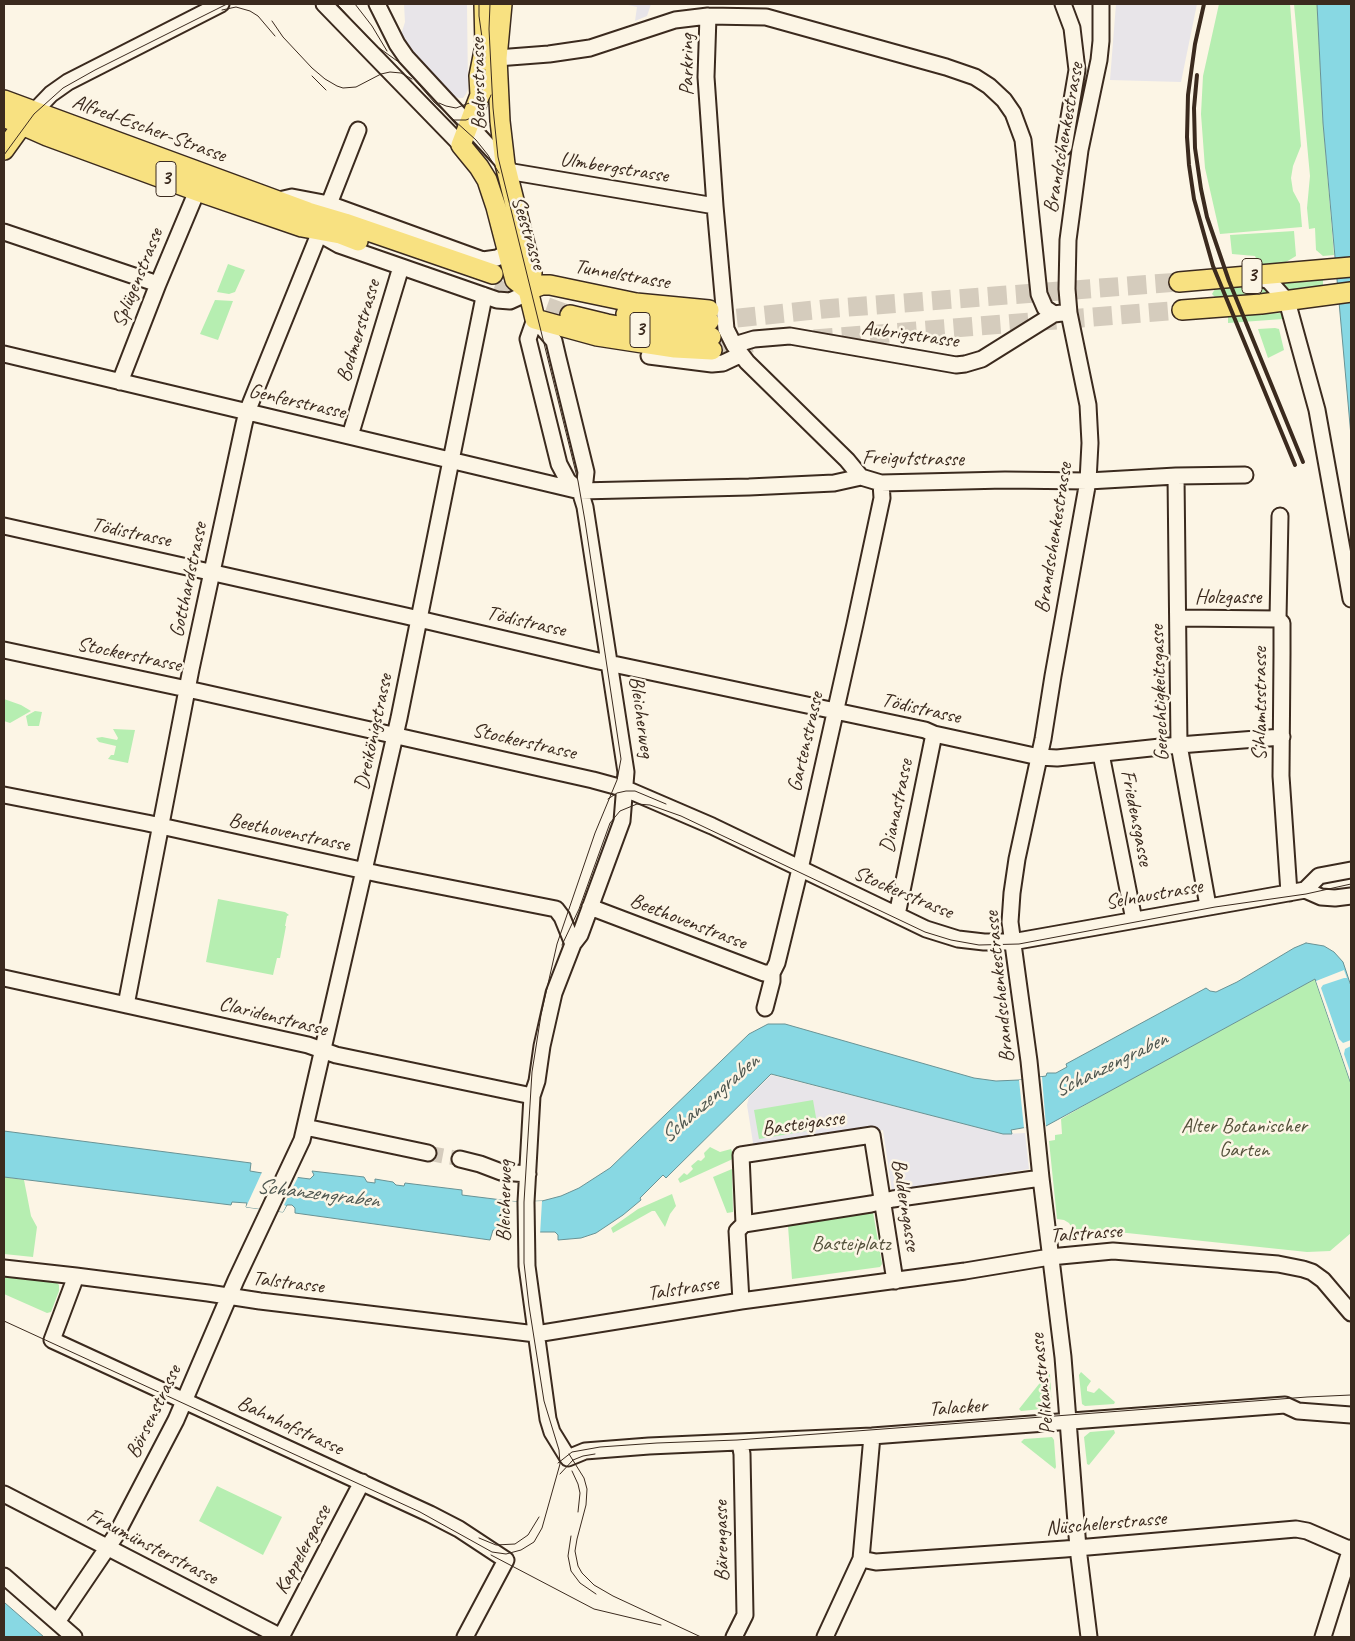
<!DOCTYPE html>
<meta charset="utf-8">
<style>
body{margin:0}
#map{position:relative;width:1355px;height:1641px;overflow:hidden;background:#fcf5e5;font-family:Caveat,sans-serif}
canvas{display:block}
.frame{position:absolute;inset:0;border:5px solid #3b2a1e;pointer-events:none}
</style>
<div id="map">
<canvas width="1355" height="1641"></canvas>
<div class="frame"></div>
</div>
<script>
const ctx = document.querySelector('canvas').getContext('2d');
ctx.lineJoin = 'round';
function fillPath(path, color) { ctx.fillStyle = color; ctx.fill(path, 'evenodd'); }
const shape = rows => new Path2D(rows.map(r => 'M' + r).join(''));
function stroke(path, color, width, dash) { ctx.strokeStyle = color; ctx.lineWidth = width; ctx.lineCap = dash ? 'butt' : 'round'; ctx.setLineDash(dash || []); ctx.stroke(path); }
function label(font, color, halo, rows, align = 'center') {
  ctx.font = font + ' Caveat,sans-serif'; ctx.lineWidth = 5; ctx.setLineDash([]); ctx.textBaseline = 'middle'; ctx.strokeStyle = halo; ctx.fillStyle = color; for (const [text, x, y, turn = 0] of rows) {
    ctx.save(); ctx.translate(x, y); ctx.rotate((+turn || 0) * Math.PI / 180); ctx.textAlign = isNaN(turn) ? turn : align; if (halo) ctx.strokeText(text, 0, 0); ctx.fillText(text, 0, 0); ctx.restore();
  }
}
fillPath(shape([
 [404,4,467,4,468,89,466,94,463,98,459,98,453,96,447,101,399,41,405,22],
 [624,4,651,4,647,16,635,21,637,7],
 [1116,4,1197,4,1181,82,1110,80],
 [771,1075,1004,1134,1025,1133,1029,1169,892,1191,883,1130,754,1149,747,1105,749,1097]
]), '#e8e5e9');
fillPath(shape([
 [1219,4,1290,4,1301,146,1293,166,1291,178,1293,191,1300,204,1302,227,1220,234,1205,168,1201,114,1203,76],
 [1294,4,1317,4,1323,123,1334,255,1323,256,1316,250,1315,228,1309,229,1307,208,1310,176],
 [1294,231,1296,256,1286,262,1285,267,1260,267,1255,256,1232,254,1230,235],
 [228,264,245,270,235,292,229,294,217,292],
 [1323,277,1323,288,1289,292,1281,281],
 [1251,284,1269,289,1271,294,1217,299,1212,294,1215,289],
 [215,300,233,301,218,340,200,334],
 [1282,313,1283,319,1228,323,1228,315],
 [1275,328,1279,329,1284,350,1268,358,1258,329],
 [4,699,21,705,31,711,10,723,4,721],
 [35,711,42,712,39,726,28,726,26,716],
 [113,729,135,730,128,763,108,759,111,755,114,755,116,746,99,742,96,738,102,737,117,740,118,738],
 [218,899,285,912,289,915,287,916,285,926,286,926,280,958,277,958,273,975,206,962],
 [1315,979,1351,1084,1351,1233,1330,1251,1307,1252,1108,1231,1073,1236,1073,1230,1069,1223,1064,1220,1057,1219,1049,1141,1055,1140,1055,1135,1062,1134,1061,1119,1106,1093],
 [813,1100,818,1129,759,1139,754,1110],
 [710,1147,720,1152,731,1149,735,1158,680,1183,678,1179,684,1173,687,1175,693,1169,691,1166,698,1160,701,1161,705,1157,704,1153],
 [732,1169,733,1212,727,1213,713,1177],
 [4,1177,24,1180,31,1216,37,1227,33,1257,4,1254],
 [672,1194,676,1206,670,1214,665,1227,655,1211,652,1211,613,1233,611,1228,638,1209],
 [873,1212,882,1264,880,1267,792,1279,788,1226],
 [4,1276,57,1283,59,1285,59,1291,51,1312,47,1313,4,1294],
 [1081,1372,1091,1381,1087,1387,1087,1391,1094,1393,1099,1388,1115,1402,1114,1404,1085,1406,1082,1404,1079,1375],
 [1047,1374,1050,1374,1052,1408,1021,1411,1019,1409],
 [1114,1430,1115,1433,1089,1465,1087,1464,1084,1437,1090,1432],
 [1052,1437,1054,1440,1056,1467,1055,1469,1021,1442,1024,1439],
 [217,1486,282,1517,263,1555,199,1521]
]), '#b6eeb1');
const water = shape([
 [1317,4,1351,4,1351,436,1323,123,1317,4],
 [1306,943,1324,946,1334,952,1343,962,1351,986,1351,1084,1315,979,1046,1126,1044,1124,1011,1130,1012,1134,1003,1134,771,1074,666,1178,663,1175,640,1198,641,1200,623,1215,596,1233,581,1238,558,1240,558,1235,555,1232,506,1232,493,1230,490,1240,295,1213,295,1208,292,1205,287,1205,283,1212,246,1207,247,1203,232,1202,231,1205,4,1177,4,1131,251,1163,250,1171,262,1173,310,1179,314,1175,312,1171,364,1177,367,1182,375,1183,375,1179,393,1182,396,1185,404,1186,405,1183,462,1190,462,1195,518,1202,542,1201,561,1196,579,1188,610,1168,749,1034,768,1024,785,1024,974,1078,996,1081,1019,1080,1046,1076,1047,1073,1056,1073,1067,1067,1066,1064,1206,988,1210,991,1216,992,1237,982,1294,948,1306,943],
 [4,1602,5,1603,44,1637,4,1637,4,1602]
]);
fillPath(water, '#88d8e3');
stroke(water, '#699294', 1);
fillPath(shape([
 [1344,970,1347,978,1344,978,1323,985,1321,988,1339,1039,1343,1043,1351,1040,1351,1046,1345,1049,1344,1054,1351,1074,1351,1083,1316,981],
 [1042,1077,1046,1126,1024,1128,1019,1080],
 [263,1170,299,1175,284,1205,286,1206,283,1212,246,1207],
 [509,1201,519,1202,542,1201,540,1235,506,1235]
]), '#fcf5e5');
stroke(shape([
 [428,1153,460,1159]
]), '#d5ccbd', 15, [15, 8]);
stroke(shape([
 [494,288,570,315],
 [709,321,824,309,1179,282],
 [814,339,1182,310],
 [712,350,752,343]
]), '#d5ccbd', 19, [19, 9]);
const minor = shape([
 [324,4,461,145],
 [377,4,397,44,406,57,505,164],
 [1063,4,1072,28,1077,70,1064,147],
 [708,16,706,77,715,206,726,329,734,345,747,362,847,460,861,477],
 [497,58,549,54,590,48,675,20,708,16,766,17,946,67,975,77,989,86,1004,100,1013,113,1023,140,1039,294,1045,308,1054,314],
 [28,118,51,94,68,82,221,4],
 [507,171,715,206],
 [279,200,292,197,329,204,483,260,497,258,508,252],
 [329,204,358,130],
 [4,232,158,284],
 [316,232,339,245,497,300,510,301,521,296,528,290],
 [1254,276,1269,281,1287,301,1317,410,1351,599],
 [734,345,754,339,790,336,956,365,965,364,982,359,1054,314,1062,313],
 [4,354,580,491,749,487,834,483,861,477,881,483,1005,480,1088,481,1176,476,1245,475],
 [649,356,712,364,723,363,740,355],
 [120,382,158,284,197,191],
 [350,436,401,267],
 [1176,476,1179,745,1208,906],
 [580,491,585,481,586,472,558,358,554,341,535,319,528,339,559,464,568,481,580,491,585,507,626,772,622,821,580,935,573,944,554,993,542,1046,537,1081,532,1096,526,1202,527,1266,548,1419,552,1432,568,1458,585,1451,649,1446,872,1436,1285,1405,1298,1411,1351,1415],
 [1280,516,1278,619,1282,623,1282,654,1281,776,1289,893],
 [4,526,406,616,594,660,925,730,934,734,1039,757,1057,758,1179,745,1282,737],
 [1179,618,1278,619],
 [4,650,201,692,593,780,626,789,712,826,926,929,958,939,984,942,1012,942,1305,890,1321,897,1335,898,1351,896],
 [1101,754,1134,920],
 [4,795,147,823,379,874,556,909,562,917,573,944],
 [1305,890,1319,876,1351,870],
 [590,907,764,973,772,973],
 [897,915,934,734],
 [4,978,308,1045,336,1055,532,1096],
 [126,1005,191,669,244,424,247,412,319,234],
 [765,1008,772,981,772,973,777,963,800,869,855,624,882,498,881,483],
 [305,1127,428,1153],
 [460,1159,480,1164,501,1172,528,1174],
 [744,1224,871,1204,893,1199,1041,1178],
 [4,1268,76,1276,208,1293,260,1301,536,1334,741,1301,965,1271,1050,1257,1113,1251,1278,1264,1303,1269,1312,1272,1323,1280,1351,1313],
 [76,1276,52,1340,430,1514,459,1529,506,1560,465,1637],
 [741,1301,737,1231,744,1224,741,1155,872,1135,895,1281],
 [4,1494,281,1637,362,1482],
 [861,1559,876,1562,1065,1549,1296,1529,1307,1531,1351,1550],
 [4,1576,74,1637],
 [57,1622,116,1535,176,1420,236,1280,302,1140,399,718,483,302,483,295],
 [734,1637,745,1615,742,1454,740,1443],
 [825,1637,861,1559,872,1436],
 [1089,1637,1078,1548,1063,1357,1041,1178,1029,1061,1010,922,1012,893,1017,859,1043,739,1053,676,1088,481,1090,443,1088,405,1069,313,1067,289,1068,240,1080,150,1099,60,1101,41,1101,4],
 [1323,1637,1351,1548]
]);
const major = shape([
 [484,4,485,46,479,76,480,95,461,145,479,167,487,180,496,207,515,280,528,290],
 [502,4,497,58,500,121,505,164,532,273,528,290,535,319,597,336,675,348,712,350],
 [4,100,308,212,345,223,493,274],
 [4,117,47,136,197,191,302,227,340,234,358,241],
 [4,150,22,125],
 [1179,282,1351,267],
 [528,290,542,285,550,285,636,303,709,310],
 [1182,310,1261,304,1351,292],
 [626,314,661,320,709,321],
 [570,315,607,324,659,333,711,337]
]);
stroke(minor, '#3b2a1e', 19);
stroke(major, '#3b2a1e', 22);
stroke(minor, '#fcf5e5', 15);
stroke(major, '#f8e181', 19);
stroke(shape([
 [337,4,375,45,400,63,434,102,476,140,488,155,499,173],
 [355,4,372,26,387,51],
 [479,4,479,16,485,59],
 [222,10,236,7,250,11,258,16,275,36],
 [272,21,283,37,312,68,325,79,337,86,343,88,356,87,381,74,390,72,401,73,412,79],
 [312,76,326,90],
 [439,103,446,106,456,108,472,102,478,98,484,87,485,70],
 [453,120,466,120,476,116,486,107,491,95],
 [4,155,34,114,63,88,95,70,227,4],
 [608,799,617,793,626,791,635,791,666,804],
 [562,945,579,909,610,823,620,811,637,804,650,805,681,816,925,932,951,940,979,945,1019,944,1215,907,1306,894,1351,884],
 [4,1321,420,1512,492,1552,506,1554,521,1550,534,1542,542,1528,560,1464,559,1450,544,1401,529,1306,524,1263,524,1202,532,1072,541,1015,557,944,595,833,617,780,621,759,585,521,578,481,498,157,493,108,489,29,490,4],
 [569,1454,584,1478,587,1489,586,1505,577,1539,575,1551,578,1566,582,1573,594,1585,613,1596,701,1637],
 [558,1463,572,1452,600,1447,657,1443,737,1440,1307,1397,1351,1395],
 [572,1471,578,1484,580,1493,578,1512],
 [560,1474,573,1460,583,1456,595,1454],
 [571,1536,568,1556,571,1571,580,1583,596,1594],
 [479,1538,496,1545,515,1544,528,1535,539,1517],
 [491,1555,594,1609,661,1625]
]), '#3b2a1e', 1);
stroke(shape([
 [1204,4,1195,44,1188,95,1187,137,1189,165,1194,199,1213,266,1295,465],
 [1197,75,1194,108,1195,148,1201,189,1207,217,1229,281,1303,462]
]), '#3b2a1e', 4);
for (const [x, y, w] of [
 [166,179,20],
 [1252,276,20],
 [640,330,20]
]) { const box = new Path2D(); box.roundRect(x - w / 2, y - 17.5, w, 35, 4); ctx.fillStyle = '#fcf5e5'; ctx.fill(box); stroke(box, '#3b2a1e', 1); }
label('bold 20px', '#3b2a1e', null, [
 ["3",166,179],
 ["3",1252,276],
 ["3",640,330]
]);
label('21px', '#3b2a1e', '#fcf5e5', [
 ["Parkring",687,65,-90],
 ["Bederstrasse",479,84,-91],
 ["Alfred-Escher-Strasse",149,129,20],
 ["Brandschenkestrasse",1064,138,-80],
 ["Ulmbergstrasse",614,168,9],
 ["Seestrasse",528,233,73],
 ["Tunnelstrasse",622,275,10],
 ["Splügenstrasse",138,278,-68],
 ["Bodmerstrasse",359,331,-73],
 ["Aubrigstrasse",910,335,8],
 ["Genferstrasse",297,402,13],
 ["Freigutstrasse",913,459,1],
 ["Tödistrasse",131,533,12],
 ["Brandschenkestrasse",1054,538,-81],
 ["Gotthardstrasse",189,580,-78],
 ["Holzgasse",1228,597],
 ["Tödistrasse",526,622,13],
 ["Stockerstrasse",129,655,12],
 ["Gerechtigkeitsgasse",1160,693,-92],
 ["Sihlamtsstrasse",1260,704,-90],
 ["Tödistrasse",921,709,13],
 ["Bleicherweg",641,717,82],
 ["Dreikönigstrasse",374,732,-78],
 ["Stockerstrasse",524,742,13],
 ["Gartenstrasse",806,742,-77],
 ["Dianastrasse",897,806,-78],
 ["Friedensgasse",1136,818,79],
 ["Beethovenstrasse",289,833,12],
 ["Stockerstrasse",903,893,23],
 ["Selnaustrasse",1154,895,-10],
 ["Beethovenstrasse",688,922,21],
 ["Brandschenkestrasse",1000,987,-96],
 ["Claridenstrasse",273,1017,14],
 ["Basteigasse",803,1124,-8],
 ["Bleicherweg",505,1201,-89],
 ["Balderngasse",905,1205,81],
 ["Talstrasse",1086,1234,-4],
 ["Talstrasse",288,1283,7],
 ["Talstrasse",683,1289,-9],
 ["Pelikanstrasse",1043,1384,-96],
 ["Talacker",958,1408,-4],
 ["Börsenstrasse",154,1412,-64],
 ["Bahnhofstrasse",290,1426,25],
 ["Nüschelerstrasse",1106,1524,-5],
 ["Bärengasse",722,1541,-91],
 ["Fraumünsterstrasse",152,1547,27],
 ["Kappelergasse",303,1550,-62]
]);
label('21px', '#54513b', '#fcf5e5', [
 ["Alter Botanischer",1244,1126],
 ["Garten",1244,1150],
 ["Basteiplatz",851,1244]
]);
label('italic 22px', '#4e564f', '#fcf5e5', [
 ["Schanzengraben",1111,1065,-26],
 ["Schanzengraben",710,1099,-41],
 ["Schanzengraben",318,1194,7]
]);
</script>
